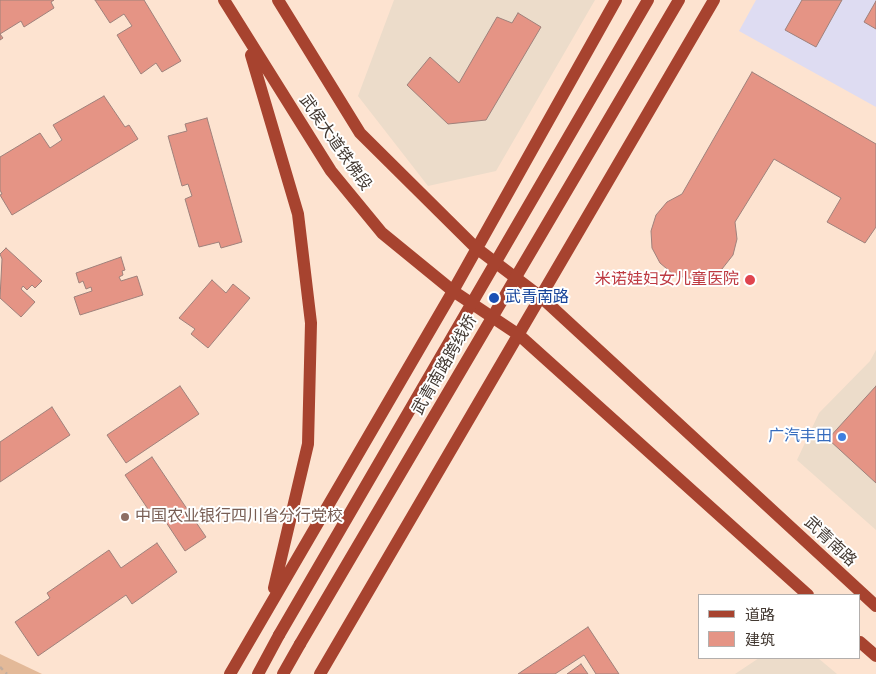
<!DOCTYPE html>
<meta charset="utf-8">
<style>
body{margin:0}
#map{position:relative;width:876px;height:674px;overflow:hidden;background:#fde3d0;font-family:"Space Grotesk","Noto Sans SC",sans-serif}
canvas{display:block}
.legend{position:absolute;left:698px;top:594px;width:162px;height:65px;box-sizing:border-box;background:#fff;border:1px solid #b3afad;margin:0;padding:6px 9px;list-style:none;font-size:15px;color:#423831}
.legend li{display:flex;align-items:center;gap:10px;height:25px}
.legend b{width:25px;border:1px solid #b3afad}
</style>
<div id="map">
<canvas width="876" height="674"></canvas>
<ul class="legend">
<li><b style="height:6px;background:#a7432f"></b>道路</li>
<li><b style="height:14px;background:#e59485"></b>建筑</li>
</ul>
</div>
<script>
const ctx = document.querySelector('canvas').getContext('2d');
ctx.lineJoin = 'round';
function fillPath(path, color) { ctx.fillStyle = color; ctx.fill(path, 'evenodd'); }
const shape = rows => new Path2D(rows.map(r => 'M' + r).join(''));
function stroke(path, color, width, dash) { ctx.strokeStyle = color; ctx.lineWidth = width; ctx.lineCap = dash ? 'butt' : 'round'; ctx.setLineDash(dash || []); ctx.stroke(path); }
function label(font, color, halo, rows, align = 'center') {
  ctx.font = font + ' "Space Grotesk","Noto Sans SC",sans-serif'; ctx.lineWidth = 4; ctx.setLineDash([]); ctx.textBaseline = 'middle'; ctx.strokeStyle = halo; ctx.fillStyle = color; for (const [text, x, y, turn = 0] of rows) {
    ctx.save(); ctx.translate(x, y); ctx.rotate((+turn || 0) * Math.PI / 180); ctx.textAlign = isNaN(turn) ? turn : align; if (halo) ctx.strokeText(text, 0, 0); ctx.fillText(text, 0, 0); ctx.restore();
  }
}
fillPath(shape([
 [394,0,595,0,496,171,428,186,358,96],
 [876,350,876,530,797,460,819,413,870,361],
 [759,658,818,658,837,674,735,674]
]), '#ecdcca');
fillPath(shape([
 [756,0,876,0,876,107,739,31]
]), '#dedcf2');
fillPath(shape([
 [0,654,42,674,0,674]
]), '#e3b998');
const building = shape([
 [0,0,54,0,51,2,54,8,24,27,21,21,0,34,3,38,0,40,0,0],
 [95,0,144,0,181,61,162,72,156,63,141,74,117,35,132,26,124,14,110,23,95,0],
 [802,0,842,0,816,47,785,30,802,0],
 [876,1,876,29,864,22,876,1],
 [518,13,541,27,486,120,448,124,407,85,430,57,459,83,497,17,512,23,518,13],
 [752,72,876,144,876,227,865,243,827,222,841,198,774,159,735,222,737,239,733,255,722,269,707,277,690,279,673,274,660,263,652,248,651,231,656,215,667,202,682,194,752,72],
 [104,96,125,127,129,125,138,139,12,215,0,195,2,194,0,190,0,157,40,133,50,148,62,140,53,125,104,96],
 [207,118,242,242,221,248,219,242,199,247,185,199,192,196,188,184,182,186,168,136,187,131,185,124,207,118],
 [6,248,42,281,35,288,32,285,27,290,23,286,21,289,35,302,21,317,0,298,2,259,0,254,6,248],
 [121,257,125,270,122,271,123,275,119,277,121,281,137,276,143,295,80,315,74,297,92,291,91,287,86,289,83,281,79,283,76,273,121,257],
 [212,280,226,293,233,284,250,298,208,348,191,334,195,329,179,318,212,280],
 [180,386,199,414,126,463,107,435,180,386],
 [876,386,876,483,828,439,876,386],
 [52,407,70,435,0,482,0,442,52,407],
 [152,457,206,537,185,551,156,507,150,512,125,475,152,457],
 [157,543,177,572,132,604,126,595,38,656,15,622,50,598,47,593,109,550,121,568,157,543],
 [588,627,619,674,596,674,584,655,555,674,518,674,588,627],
 [581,664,588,674,567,674,581,664]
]);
fillPath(building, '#e59485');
stroke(building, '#9f817b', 1);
stroke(shape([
 [0,667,7,674]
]), '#c2ad9e', 2.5, [4, 4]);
stroke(shape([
 [224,0,331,171,382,233,453,291,519,335,808,595],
 [278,0,360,133,475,247,541,297,876,606],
 [251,55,298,214,311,323,308,444,274,588],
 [860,642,876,656],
 [230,674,453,291,616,0],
 [258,674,279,635],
 [283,674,300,644],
 [320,674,714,0]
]), '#a7432f', 12);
stroke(shape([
 [279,635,648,0],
 [300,644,679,0]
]), '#a7432f', 12);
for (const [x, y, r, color] of [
 [750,280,6,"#e0444e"],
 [494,298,6,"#1a4fb4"],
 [842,437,5,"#3f7fe0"],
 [125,517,5,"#8d6e63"]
]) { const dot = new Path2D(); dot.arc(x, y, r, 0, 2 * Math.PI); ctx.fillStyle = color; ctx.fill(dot); stroke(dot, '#fff', 2); }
label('16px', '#423831', '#fff', [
 ["武侯大道铁佛段",335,143,55],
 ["武青南路跨线桥",445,365,-60],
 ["武青南路",830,542,43]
]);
label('16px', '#be3a42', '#fff', [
 ["米诺娃妇女儿童医院",739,280]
], 'right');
label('16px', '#164399', '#fff', [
 ["武青南路",505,298]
], 'left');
label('16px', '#366cbe', '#fff', [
 ["广汽丰田",832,437]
], 'right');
label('16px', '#785e54', '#fff', [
 ["中国农业银行四川省分行党校",135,517]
], 'left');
</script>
